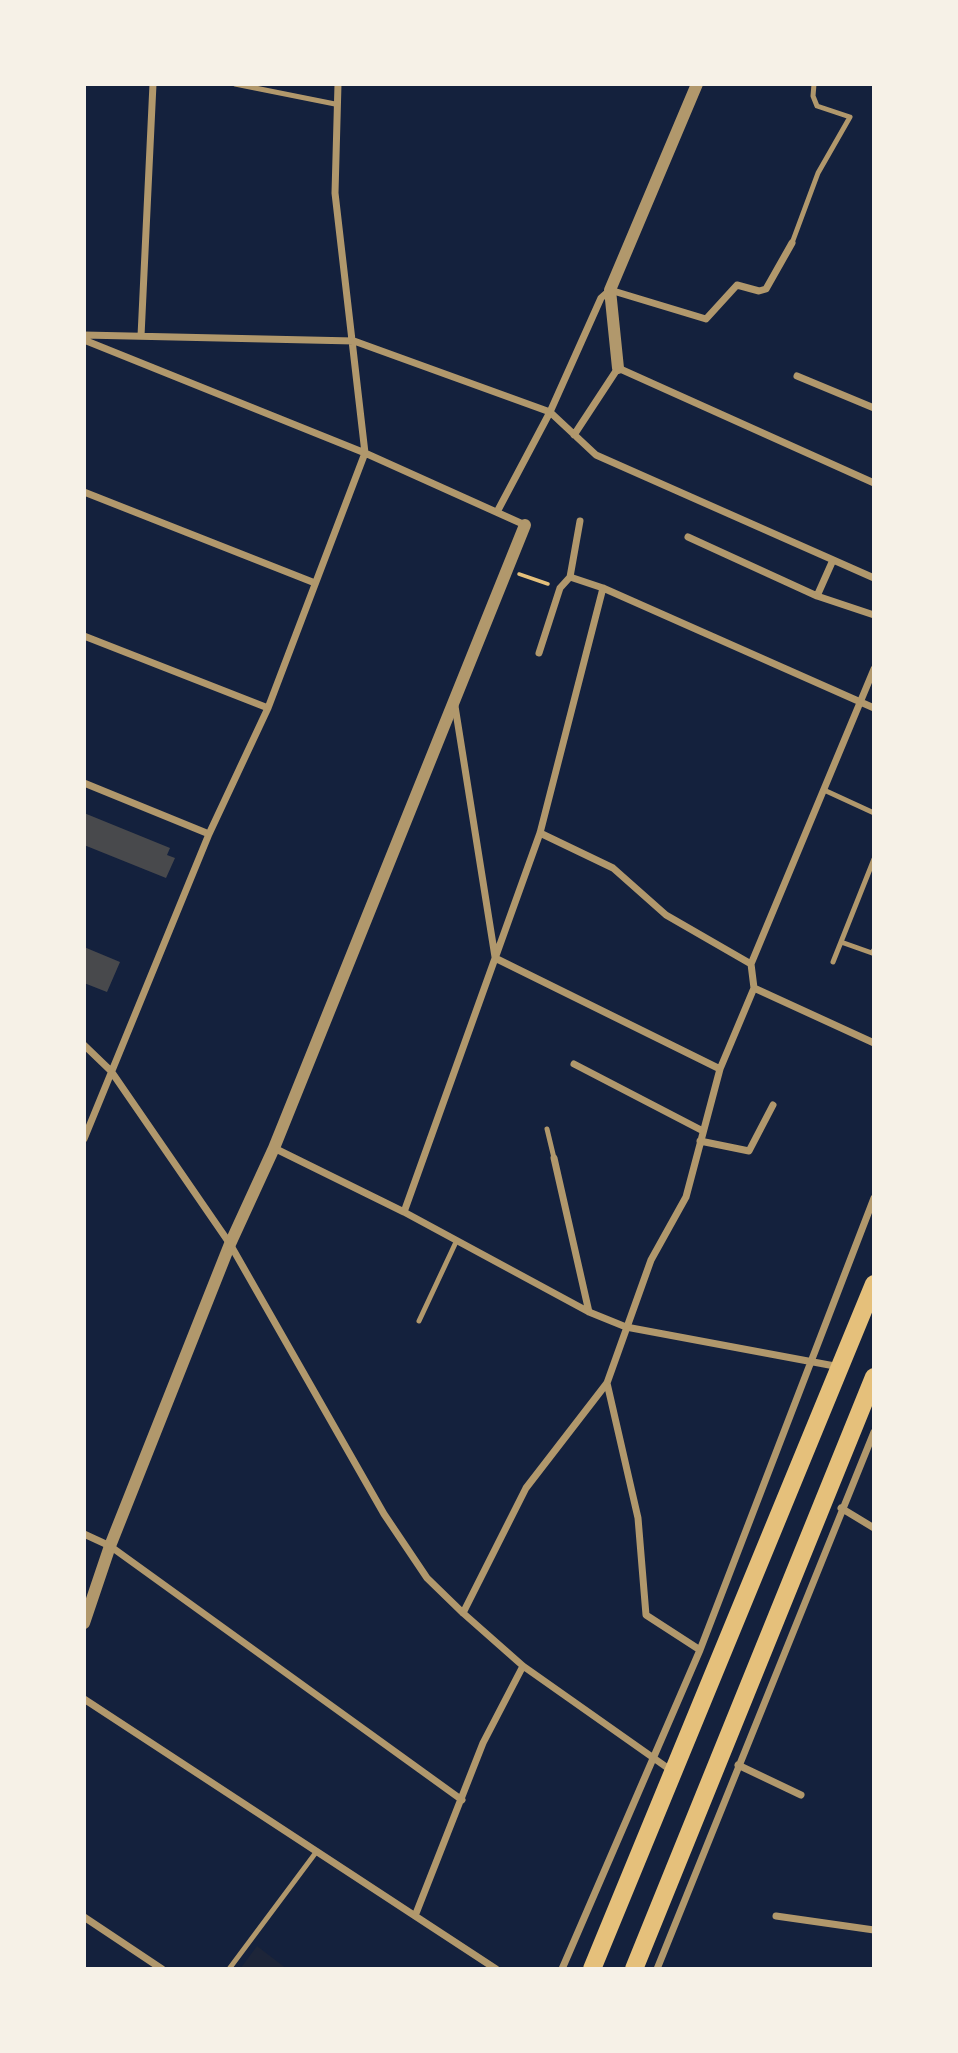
<!DOCTYPE html>
<style>
body{margin:0}
#map{position:relative;width:958px;height:2053px;overflow:hidden;background:#14213d;font-family:"Noto Serif",serif}
canvas{display:block}
.frame{position:absolute;inset:0;border:86px solid #f6f1e7;pointer-events:none}
</style>
<div id="map">
<canvas width="958" height="2053"></canvas>
<div class="frame"></div>
</div>
<script>
const ctx = document.querySelector('canvas').getContext('2d');
ctx.lineJoin = 'round';
function fillPath(path, color) { ctx.fillStyle = color; ctx.fill(path, 'evenodd'); }
const shape = rows => new Path2D(rows.map(r => 'M' + r).join(''));
function stroke(path, color, width, dash) { ctx.strokeStyle = color; ctx.lineWidth = width; ctx.lineCap = dash ? 'butt' : 'round'; ctx.setLineDash(dash || []); ctx.stroke(path); }
fillPath(shape([
 [257,1946,287,1969,240,1969]
]), '#1d2539');
fillPath(shape([
 [84,813,170,848,167,855,175,858,166,878,84,845],
 [84,947,120,962,107,992,84,983]
]), '#48494c');
stroke(shape([
 [519,574,548,584]
]), '#e5c07b', 3.5);
stroke(shape([
 [235,84,335,104],
 [792,243,818,173,850,117,817,106,813,96,814,84],
 [824,790,874,813],
 [841,942,872,953,874,950],
 [833,962,874,859],
 [547,1129,554,1158],
 [419,1321,456,1242],
 [229,1969,317,1851]
]), '#b1986c', 5);
stroke(shape([
 [84,335,354,341,550,412,596,455,874,578],
 [141,336,153,84],
 [84,340,365,453,525,525],
 [797,376,874,408],
 [574,435,618,368,874,483],
 [84,492,315,583],
 [497,512,550,412,601,298,610,290,706,319,737,285,759,291,766,289,792,243],
 [688,537,817,596,874,615],
 [570,577,603,588,874,708],
 [570,577,580,521],
 [817,596,833,560],
 [84,636,268,708],
 [539,653,560,588,570,577],
 [455,706,495,957],
 [84,783,209,834],
 [540,833,613,868,666,915,751,964],
 [495,958,720,1069],
 [754,988,874,1043],
 [84,1045,111,1071,230,1244,384,1514,427,1578,463,1613,523,1666,672,1771],
 [574,1064,703,1131],
 [84,1139,209,834,268,708,365,453,335,193,338,84],
 [700,1141,749,1151,773,1105],
 [274,1148,404,1212,589,1312,626,1327,840,1367],
 [554,1158,589,1312],
 [404,1212,540,833,603,588],
 [607,1383,638,1518,646,1615,700,1650],
 [841,1508,874,1528],
 [84,1534,110,1546,462,1800],
 [463,1613,526,1488,607,1383,651,1260,686,1197,720,1069,754,988,751,964,874,669],
 [84,1699,496,1969],
 [738,1765,801,1795],
 [415,1916,483,1743,523,1666],
 [776,1916,874,1930],
 [84,1917,162,1969],
 [562,1969,700,1650,874,1198],
 [657,1969,874,1432]
]), '#b1986c', 7);
stroke(shape([
 [618,368,610,290,697,84],
 [84,1623,110,1546,230,1244,274,1148,525,525]
]), '#b1986c', 12);
stroke(shape([
 [592,1969,874,1284],
 [634,1969,874,1377]
]), '#e5c07b', 18);
</script>
